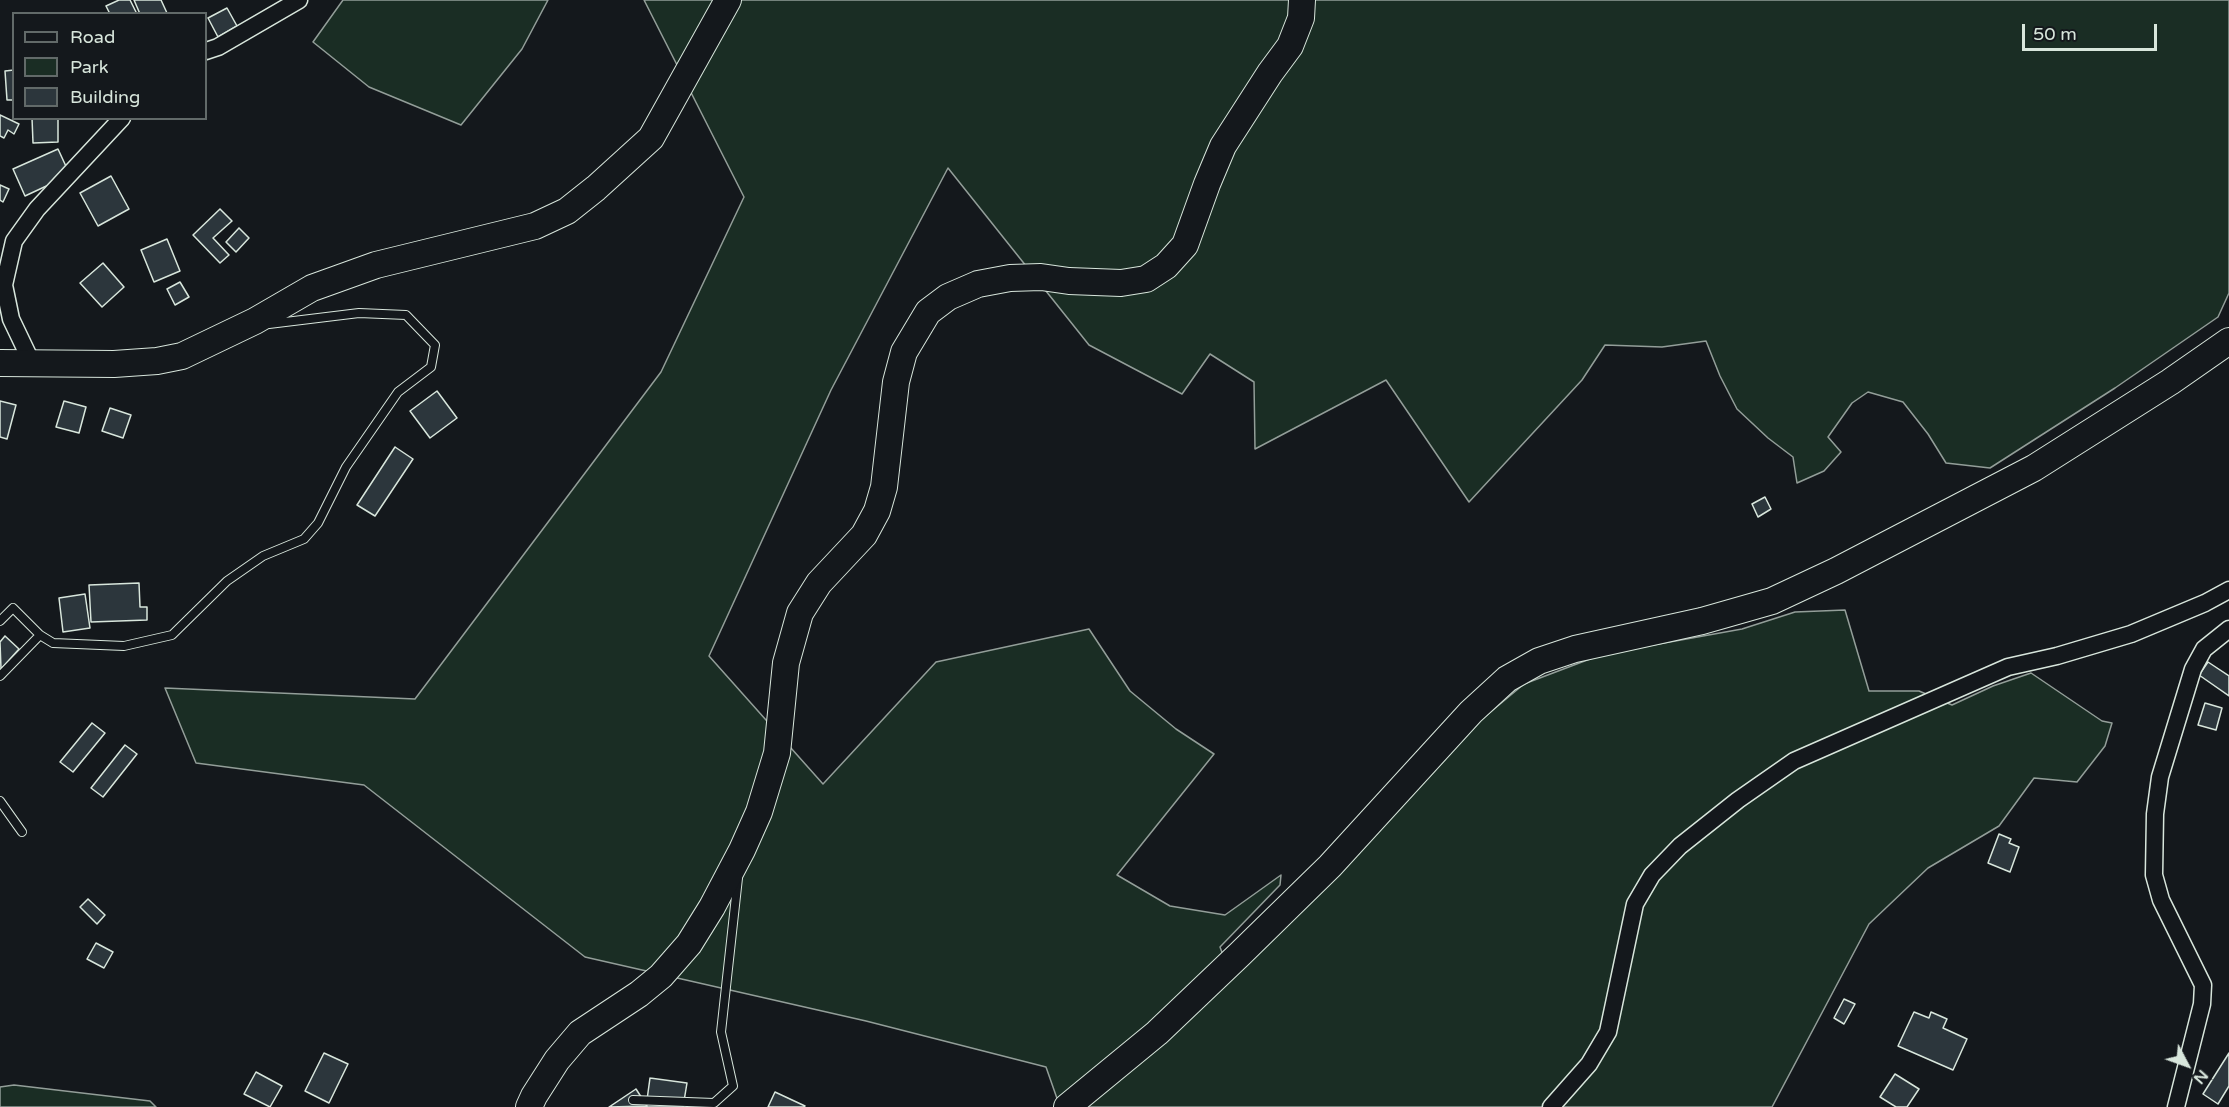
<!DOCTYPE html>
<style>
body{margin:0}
#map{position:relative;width:2229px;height:1107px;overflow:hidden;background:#14181c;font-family:"Varela Round",sans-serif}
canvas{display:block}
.legend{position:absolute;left:12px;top:12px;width:195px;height:108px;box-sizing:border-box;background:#14181c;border:2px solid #626a69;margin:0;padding:8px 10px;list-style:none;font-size:18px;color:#d8e6dc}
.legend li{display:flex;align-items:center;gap:12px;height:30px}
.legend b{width:30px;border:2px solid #626a69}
.north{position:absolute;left:2157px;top:1035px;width:60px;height:60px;-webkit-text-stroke:4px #14181c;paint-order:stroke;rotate:131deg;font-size:16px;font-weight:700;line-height:24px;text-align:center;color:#d8e6dc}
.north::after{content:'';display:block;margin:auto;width:21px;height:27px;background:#d8e6dc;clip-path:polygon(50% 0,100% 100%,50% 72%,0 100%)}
.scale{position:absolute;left:2022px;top:24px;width:135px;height:27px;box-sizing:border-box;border:3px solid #d8e6dc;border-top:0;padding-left:8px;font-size:18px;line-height:21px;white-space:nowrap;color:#d8e6dc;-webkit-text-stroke:4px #14181c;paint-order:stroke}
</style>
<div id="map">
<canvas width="2229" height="1107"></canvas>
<ul class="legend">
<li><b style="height:8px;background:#14181c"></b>Road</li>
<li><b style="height:16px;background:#1a2d24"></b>Park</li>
<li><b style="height:16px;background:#2c363c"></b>Building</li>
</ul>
<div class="north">N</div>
<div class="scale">50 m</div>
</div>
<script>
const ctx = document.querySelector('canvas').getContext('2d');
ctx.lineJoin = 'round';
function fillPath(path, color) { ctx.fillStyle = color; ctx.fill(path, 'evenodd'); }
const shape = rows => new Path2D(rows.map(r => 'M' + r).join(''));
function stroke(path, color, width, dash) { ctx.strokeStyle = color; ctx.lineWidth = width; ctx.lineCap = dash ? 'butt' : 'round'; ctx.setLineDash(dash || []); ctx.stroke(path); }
const green = shape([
 [343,0,548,0,522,49,461,125,369,87,313,42,343,0],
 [644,0,2229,0,2229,293,2218,317,2115,388,1990,468,1946,463,1928,434,1903,402,1868,392,1852,403,1828,437,1841,452,1824,471,1797,483,1793,457,1768,438,1737,409,1720,376,1706,341,1662,347,1605,345,1582,380,1469,502,1386,380,1255,449,1254,382,1210,354,1182,394,1089,345,948,168,831,390,709,656,823,784,936,662,1089,629,1130,691,1176,729,1214,754,1117,875,1170,906,1225,915,1281,875,1280,885,1220,947,1232,979,1469,730,1524,684,1603,654,1742,629,1795,612,1845,610,1869,691,1919,691,1952,705,1993,686,2031,673,2102,721,2112,723,2105,746,2077,782,2034,778,1999,826,1928,868,1869,924,1772,1107,1060,1107,1046,1067,866,1021,585,957,364,785,196,763,165,688,415,699,661,372,744,197,644,0],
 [14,1085,150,1101,156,1107,0,1107,0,1087,14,1085]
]);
fillPath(green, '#1a2d24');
stroke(green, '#939e99', 1.5);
const building = shape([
 [119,0,130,0,137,14,110,14,106,6,119,0],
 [134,0,161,0,167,13,140,14,134,0],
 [227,8,237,26,218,37,208,18,227,8],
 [14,70,14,100,7,100,5,71,14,70],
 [0,115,19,124,14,134,8,130,4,138,0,136,0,115],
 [32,118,58,118,58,142,33,143,32,118],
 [58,149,70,175,25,196,13,169,58,149],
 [111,176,129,209,98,226,80,193,111,176],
 [0,185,9,189,3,202,0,200,0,185],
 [220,209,232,221,213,238,229,255,220,263,193,235,220,209],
 [239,228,249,238,236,252,226,242,239,228],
 [167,239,180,271,154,282,141,250,167,239],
 [103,263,124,287,102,307,80,283,103,263],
 [180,282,189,297,175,305,167,289,180,282],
 [437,391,457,418,430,438,410,411,437,391],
 [0,401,16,405,7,439,0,437,0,401],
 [64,401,86,407,79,433,56,427,64,401],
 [110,408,131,415,123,438,102,431,110,408],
 [395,447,413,459,375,516,357,505,395,447],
 [1765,497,1771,509,1758,517,1752,504,1765,497],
 [139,583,140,607,147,607,147,620,91,622,89,585,139,583],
 [85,594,90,628,63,632,59,598,85,594],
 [5,636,19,649,1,669,0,642,5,636],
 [2208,662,2229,676,2229,696,2199,675,2208,662],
 [2205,703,2222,708,2216,730,2198,725,2205,703],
 [92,723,105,733,73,772,60,762,92,723],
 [125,745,137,754,103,797,91,788,125,745],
 [1999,834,2011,839,2009,843,2019,847,2010,872,1988,863,1999,834],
 [88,899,105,915,97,924,80,907,88,899],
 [96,943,113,952,104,968,87,959,96,943],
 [1844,999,1855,1004,1844,1024,1834,1018,1844,999],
 [1914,1012,1929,1018,1931,1012,1947,1019,1943,1028,1967,1039,1953,1070,1898,1046,1914,1012],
 [324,1053,348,1064,329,1103,305,1091,324,1053],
 [2229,1053,2229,1086,2218,1104,2203,1094,2229,1053],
 [256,1072,282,1086,270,1107,244,1094,256,1072],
 [1895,1074,1919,1089,1907,1107,1896,1107,1880,1097,1895,1074],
 [650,1078,687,1083,683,1107,646,1107,650,1078],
 [636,1089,647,1106,609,1107,636,1089],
 [775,1092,805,1106,804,1107,768,1107,775,1092]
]);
fillPath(building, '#2c363c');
stroke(building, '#d8e6dc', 1.5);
const service = shape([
 [0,621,13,608,40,635,53,643,124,646,172,635,227,581,263,556,304,539,318,523,346,467,398,392,431,367,435,345,406,315,359,313,269,324],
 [0,676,40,635],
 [0,801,22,832],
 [633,1100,714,1103,733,1086,721,1032,738,878]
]);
const minor = shape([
 [206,51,218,47,299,0],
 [32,363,11,319,4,285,14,241,37,209,122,118],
 [1551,1107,1589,1064,1608,1032,1635,904,1652,875,1680,846,1738,800,1794,761,2008,667,2057,656,2131,634,2205,603,2229,590],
 [2176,1107,2202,1004,2203,985,2161,900,2154,875,2155,814,2160,777,2193,669,2204,649,2229,629]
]);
const primary = shape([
 [0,363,114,364,157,361,182,356,255,321,312,288,376,265,535,226,567,211,596,188,651,138,728,0],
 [529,1107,534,1096,557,1060,580,1033,639,994,661,976,689,944,712,907,742,850,759,812,777,753,786,663,800,613,819,583,864,535,877,511,884,487,896,382,904,352,928,312,948,297,978,284,1010,278,1041,277,1069,281,1121,283,1146,279,1166,266,1185,245,1207,184,1223,146,1270,73,1290,46,1301,18,1302,0],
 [1067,1107,1157,1033,1240,954,1330,866,1471,712,1507,679,1539,661,1575,649,1702,621,1772,601,1836,571,2034,468,2170,382,2229,341]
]);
stroke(service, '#d8e6dc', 10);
stroke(minor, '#d8e6dc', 19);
stroke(primary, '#d8e6dc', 28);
stroke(service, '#14181c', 8);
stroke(minor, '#14181c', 16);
stroke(primary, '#14181c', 26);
</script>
